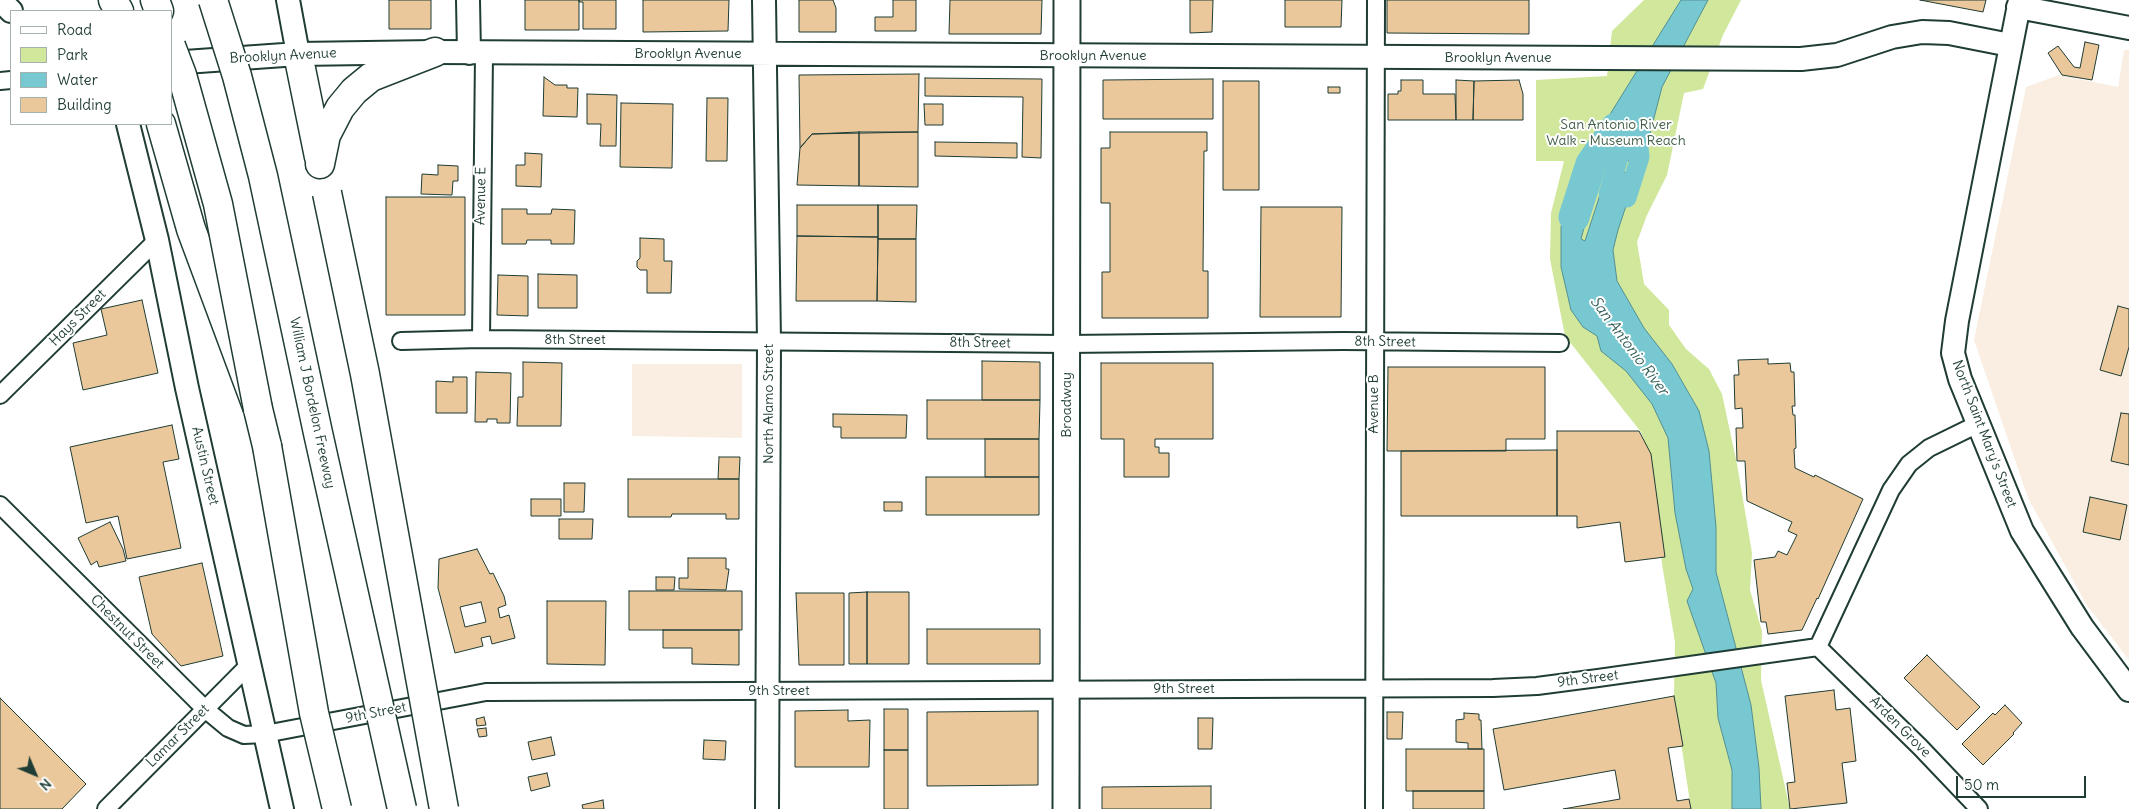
<!DOCTYPE html>
<style>
body{margin:0}
#map{position:relative;width:2129px;height:809px;overflow:hidden;background:#fff;font-family:Delius,sans-serif}
canvas{display:block}
.legend{position:absolute;left:10px;top:10px;width:162px;height:115px;box-sizing:border-box;background:#fff;border:1px solid #a5b1ae;margin:0;padding:6px 9px;list-style:none;font-size:15px;color:#1f3d34}
.legend li{display:flex;align-items:center;gap:10px;height:25px}
.legend b{width:25px;border:1px solid #a5b1ae}
.north{position:absolute;left:10px;top:749px;width:50px;height:50px;-webkit-text-stroke:4px #fff;paint-order:stroke;rotate:135deg;font-size:14px;font-weight:700;line-height:20px;text-align:center;color:#1f3d34}
.north::after{content:'';display:block;margin:auto;width:18px;height:22px;background:#1f3d34;clip-path:polygon(50% 0,100% 100%,50% 72%,0 100%)}
.scale{position:absolute;left:1956px;top:776px;width:130px;height:22px;box-sizing:border-box;border:2px solid #1f3d34;border-top:0;padding-left:6px;font-size:15px;line-height:18px;white-space:nowrap;color:#1f3d34;-webkit-text-stroke:4px #fff;paint-order:stroke}
</style>
<div id="map">
<canvas width="2129" height="809"></canvas>
<ul class="legend">
<li><b style="height:6px;background:#fff"></b>Road</li>
<li><b style="height:14px;background:#d0e79c"></b>Park</li>
<li><b style="height:14px;background:#78c8d2"></b>Water</li>
<li><b style="height:14px;background:#ebc89c"></b>Building</li>
</ul>
<div class="north">N</div>
<div class="scale">50 m</div>
</div>
<script>
const ctx = document.querySelector('canvas').getContext('2d');
ctx.lineJoin = 'round';
function fillPath(path, color) { ctx.fillStyle = color; ctx.fill(path, 'evenodd'); }
const shape = rows => new Path2D(rows.map(r => 'M' + r).join(''));
function stroke(path, color, width, dash) { ctx.strokeStyle = color; ctx.lineWidth = width; ctx.lineCap = dash ? 'butt' : 'round'; ctx.setLineDash(dash || []); ctx.stroke(path); }
function label(font, color, halo, rows, align = 'center') {
  ctx.font = font + ' Delius,sans-serif'; ctx.lineWidth = 4; ctx.setLineDash([]); ctx.textBaseline = 'middle'; ctx.strokeStyle = halo; ctx.fillStyle = color; for (const [text, x, y, turn = 0] of rows) {
    ctx.save(); ctx.translate(x, y); ctx.rotate((+turn || 0) * Math.PI / 180); ctx.textAlign = isNaN(turn) ? turn : align; if (halo) ctx.strokeText(text, 0, 0); ctx.fillText(text, 0, 0); ctx.restore();
  }
}
fillPath(shape([
 [2124,50,2129,50,2129,660,2086,604,2028,498,1974,340,2026,87,2059,75,2118,87],
 [632,364,742,364,742,438,632,436]
]), '#f9eee1');
fillPath(shape([
 [1644,0,1741,0,1723,35,1703,89,1684,93,1667,175,1647,215,1637,242,1644,284,1669,310,1669,325,1686,349,1709,369,1722,394,1737,464,1752,553,1750,590,1762,631,1761,680,1790,809,1691,809,1674,696,1675,642,1662,564,1651,459,1641,432,1565,336,1550,259,1551,213,1564,161,1536,161,1536,80,1607,76,1612,31]
]), '#d0e79c');
const water = shape([
 [1681,0,1708,0,1662,87,1642,164,1608,156,1602,166,1581,161,1681,0],
 [1609,167,1636,176,1618,230,1613,250,1617,281,1644,328,1672,364,1699,411,1709,451,1716,527,1716,572,1751,705,1759,768,1761,809,1732,809,1732,770,1718,718,1716,683,1687,601,1693,589,1686,569,1675,513,1668,438,1652,404,1626,371,1601,351,1597,336,1583,327,1571,310,1561,267,1561,227,1569,197,1580,174,1597,180,1581,239,1585,241,1609,167]
]);
fillPath(water, '#78c8d2');
stroke(water, '#549093', 1);
stroke(shape([
 [1608,194,1626,134],
 [1627,198,1640,157,1638,138]
]), '#78c8d2', 19);
stroke(shape([
 [1574,217,1591,164,1616,128]
]), '#78c8d2', 31);
const building = shape([
 [389,0,431,0,431,29,389,29,389,0],
 [525,0,579,0,579,30,525,30,525,0],
 [579,0,616,0,616,29,583,29,583,2,579,2,579,0],
 [643,0,729,0,728,31,643,32,643,0],
 [799,0,833,0,836,8,836,32,799,32,799,0],
 [893,0,916,0,916,31,875,31,875,17,893,17,893,0],
 [950,0,1042,0,1041,34,949,34,950,0],
 [1190,0,1213,0,1212,32,1190,33,1190,0],
 [1285,0,1342,0,1341,27,1285,27,1285,0],
 [1387,0,1529,0,1529,34,1387,33,1387,0],
 [1920,0,1986,0,1983,12,1920,0],
 [2085,42,2099,45,2092,80,2062,75,2048,53,2058,46,2074,67,2080,68,2085,42],
 [919,74,918,132,812,134,800,148,799,75,919,74],
 [544,77,555,85,567,85,567,88,578,88,577,117,543,116,544,77],
 [925,78,1042,79,1041,158,1022,157,1023,97,925,96,925,78],
 [1213,79,1213,119,1103,119,1103,80,1213,79],
 [1401,80,1423,80,1423,94,1455,94,1456,120,1388,120,1388,94,1398,94,1398,91,1401,91,1401,80],
 [1456,80,1474,81,1473,120,1456,120,1456,80],
 [1519,80,1523,94,1523,120,1473,120,1474,81,1519,80],
 [1223,81,1259,81,1259,190,1223,190,1223,81],
 [1328,87,1340,87,1340,93,1328,93,1328,87],
 [587,94,617,95,616,146,600,146,601,124,587,124,587,94],
 [707,98,728,98,727,161,706,161,707,98],
 [621,103,673,104,672,168,620,167,621,103],
 [924,104,943,104,943,125,925,125,924,104],
 [859,132,859,186,797,185,800,148,812,134,859,132],
 [859,132,918,132,918,187,859,186,859,132],
 [1110,132,1207,132,1207,151,1204,151,1203,271,1208,271,1208,318,1102,318,1102,272,1110,272,1110,203,1101,203,1101,148,1110,148,1110,132],
 [935,142,1017,143,1017,158,935,156,935,142],
 [525,153,542,154,541,187,516,186,516,165,525,165,525,153],
 [438,165,458,166,458,181,453,181,452,195,421,194,422,174,438,175,438,165],
 [386,197,465,197,465,315,386,315,386,197],
 [797,205,878,205,878,237,797,236,797,205],
 [878,205,917,205,916,239,878,239,878,205],
 [1261,207,1342,207,1341,317,1260,317,1261,207],
 [502,209,527,209,527,214,551,214,552,209,575,210,574,244,551,244,551,240,527,240,526,244,502,244,502,209],
 [797,236,878,237,877,301,796,301,797,236],
 [640,238,664,239,664,261,672,261,671,293,647,293,647,270,640,270,637,267,637,261,640,258,640,238],
 [878,239,916,239,916,302,877,301,878,239],
 [538,274,577,275,577,308,538,308,538,274],
 [498,275,528,276,528,316,497,315,498,275],
 [142,300,158,373,83,390,73,343,107,335,101,309,142,300],
 [2118,306,2129,309,2129,347,2121,376,2100,370,2118,306],
 [1768,359,1768,364,1790,363,1791,372,1794,372,1795,406,1792,406,1793,415,1795,415,1796,448,1794,449,1795,468,1814,477,1815,475,1863,499,1818,599,1817,598,1802,630,1768,634,1766,622,1761,622,1754,560,1775,557,1778,551,1787,555,1797,535,1788,531,1792,522,1747,501,1745,461,1737,461,1736,428,1743,428,1742,408,1735,409,1734,375,1739,375,1738,360,1768,359],
 [982,361,1040,362,1040,400,982,400,982,361],
 [523,362,562,363,561,426,517,426,518,397,523,397,523,362],
 [1101,363,1213,363,1213,439,1155,439,1155,447,1159,447,1159,453,1169,453,1169,477,1124,477,1124,439,1101,439,1101,363],
 [1388,367,1545,367,1545,439,1506,439,1506,451,1387,451,1388,367],
 [476,372,511,373,510,423,497,423,497,419,487,419,487,422,475,422,476,372],
 [453,377,467,377,467,413,436,413,436,381,453,382,453,377],
 [927,400,1040,400,1039,439,927,439,927,400],
 [2121,413,2129,414,2129,465,2111,461,2121,413],
 [833,414,907,415,906,438,841,438,841,427,833,427,833,414],
 [172,425,179,459,163,462,181,548,127,559,118,516,86,523,70,447,172,425],
 [1557,431,1639,431,1651,454,1665,557,1625,562,1620,522,1577,528,1577,516,1557,516,1557,431],
 [985,439,1039,439,1039,477,985,477,985,439],
 [1557,450,1557,516,1401,516,1401,451,1557,450],
 [719,457,740,457,739,479,718,479,719,457],
 [926,477,1039,477,1039,515,926,515,926,477],
 [628,479,739,479,739,519,726,519,726,514,672,514,671,517,628,517,628,479],
 [564,483,585,483,584,512,564,512,564,483],
 [2090,497,2127,505,2120,540,2083,532,2090,497],
 [531,499,561,499,561,516,531,516,531,499],
 [884,502,902,502,902,511,884,511,884,502],
 [559,519,593,519,592,539,559,539,559,519],
 [110,522,123,549,126,561,99,567,97,561,91,565,78,538,110,522],
 [477,549,490,574,493,573,504,596,506,605,498,608,500,618,509,615,515,638,492,644,490,636,481,638,483,646,455,653,438,588,439,559,477,549],
 [481,602,486,622,465,627,460,607,481,602],
 [688,558,726,558,726,569,729,569,726,590,679,589,679,578,688,578,688,558],
 [202,563,223,656,181,666,152,634,139,577,202,563],
 [656,577,675,577,674,590,656,590,656,577],
 [629,591,742,591,742,630,629,630,629,591],
 [867,592,867,664,849,664,849,593,867,592],
 [867,592,909,592,909,664,867,664,867,592],
 [796,593,844,593,844,665,799,665,796,593],
 [547,601,606,601,605,665,547,664,547,601],
 [927,629,1040,629,1040,664,927,664,927,629],
 [663,630,739,630,739,665,692,664,692,648,663,648,663,630],
 [1927,655,1980,707,1957,730,1904,678,1927,655],
 [1834,690,1836,710,1850,708,1856,761,1842,763,1847,803,1790,809,1787,783,1795,782,1785,696,1834,690],
 [1674,696,1683,746,1668,748,1677,801,1689,799,1691,809,1563,809,1620,799,1615,770,1504,790,1493,729,1674,696],
 [0,698,86,784,62,809,0,809,0,698],
 [2005,705,2022,723,2013,733,2014,734,1983,765,1962,744,1993,713,1995,715,2005,705],
 [884,709,908,709,908,750,884,750,884,709],
 [848,710,848,721,870,720,869,767,795,767,795,711,848,710],
 [1038,711,1038,785,927,786,927,712,1038,711],
 [1387,712,1403,712,1402,739,1387,739,1387,712],
 [1464,713,1479,714,1479,720,1481,720,1482,749,1468,749,1468,743,1456,742,1456,720,1464,719,1464,713],
 [484,717,486,725,477,726,476,719,484,717],
 [1198,718,1213,718,1212,749,1198,749,1198,718],
 [486,728,487,736,479,737,477,729,486,728],
 [551,737,555,755,532,760,528,742,551,737],
 [704,740,726,741,725,760,703,759,704,740],
 [1406,749,1484,749,1484,791,1406,791,1406,749],
 [884,750,908,750,908,809,884,809,884,750],
 [547,773,550,786,531,791,528,777,547,773],
 [1211,786,1211,809,1102,809,1102,787,1211,786],
 [1413,791,1484,791,1484,809,1413,809,1413,791],
 [603,800,604,809,583,809,582,805,603,800]
]);
fillPath(building, '#ebc89c');
stroke(building, '#1f3d34', 1);
const street = shape([
 [0,81,11,80],
 [481,339,484,54],
 [401,341,481,339,1067,344,1343,341,1560,343],
 [0,395,157,240],
 [0,505,205,709,228,728,244,735,265,734,486,692,1493,688,1537,686,1598,678,1818,647],
 [1818,647,1891,490,1909,464,1929,448,1978,424],
 [1818,647,1920,747,1979,809],
 [106,809,250,664],
 [1374,809,1376,0]
]);
const secondary = shape([
 [0,0,11,11],
 [288,0,298,54],
 [468,0,469,53],
 [764,0,769,341,767,809],
 [2020,0,1957,321,1953,353,1960,379,2022,531,2082,627,2129,690],
 [2018,7,2129,28],
 [171,63,298,54,435,52,1801,59,1837,55,1892,37,1922,32,1949,33,2010,45],
 [128,124,157,240,187,388,282,809]
]);
const primary = shape([
 [1066,809,1067,0]
]);
const highway = shape([
 [113,0,119,11],
 [155,0,159,11],
 [298,54,319,157],
 [161,124,191,229,258,409,267,446],
 [320,164,326,135,340,108,354,91,371,77,435,52]
]);
stroke(street, '#1f3d34', 20);
stroke(secondary, '#1f3d34', 26);
stroke(primary, '#1f3d34', 29);
stroke(highway, '#1f3d34', 31);
stroke(street, '#fff', 16);
stroke(secondary, '#fff', 22);
stroke(primary, '#fff', 25);
stroke(highway, '#fff', 28);
const highwayBridge = shape([
 [213,0,237,76,263,176,318,433,402,809],
 [171,46,182,75,218,204,258,409],
 [327,193,365,374,444,809],
 [267,446,314,713,337,809]
]);
stroke(highwayBridge, '#1f3d34', 31, []);
stroke(highwayBridge, '#fff', 28);
label('14px', '#1f3d34', '#fff', [
 ["Brooklyn Avenue",688,54],
 ["Brooklyn Avenue",283,56,-3],
 ["Brooklyn Avenue",1093,56],
 ["Brooklyn Avenue",1498,58],
 ["Avenue E",481,196,-89],
 ["Hays Street",78,318,-45],
 ["8th Street",575,340],
 ["8th Street",1385,342,1],
 ["8th Street",980,343,1],
 ["William J Bordelon Freeway",312,403,78],
 ["North Alamo Street",769,404,-90],
 ["Avenue B",1374,404,-90],
 ["Broadway",1067,405,-90],
 ["North Saint Mary's Street",1984,434,69],
 ["Austin Street",205,466,77],
 ["Chestnut Street",127,632,45],
 ["9th Street",1588,679,-7],
 ["9th Street",1184,689],
 ["9th Street",779,691],
 ["9th Street",376,713,-11],
 ["Arden Grove",1900,727,45],
 ["Lamar Street",178,736,-45]
]);
label('14px', '#425f49', '#fff', [
 ["San Antonio River",1616,125],
 ["Walk - Museum Reach",1616,141]
]);
label('italic 15px', '#35605c', '#fff', [
 ["San Antonio River",1629,346,53]
]);
</script>
